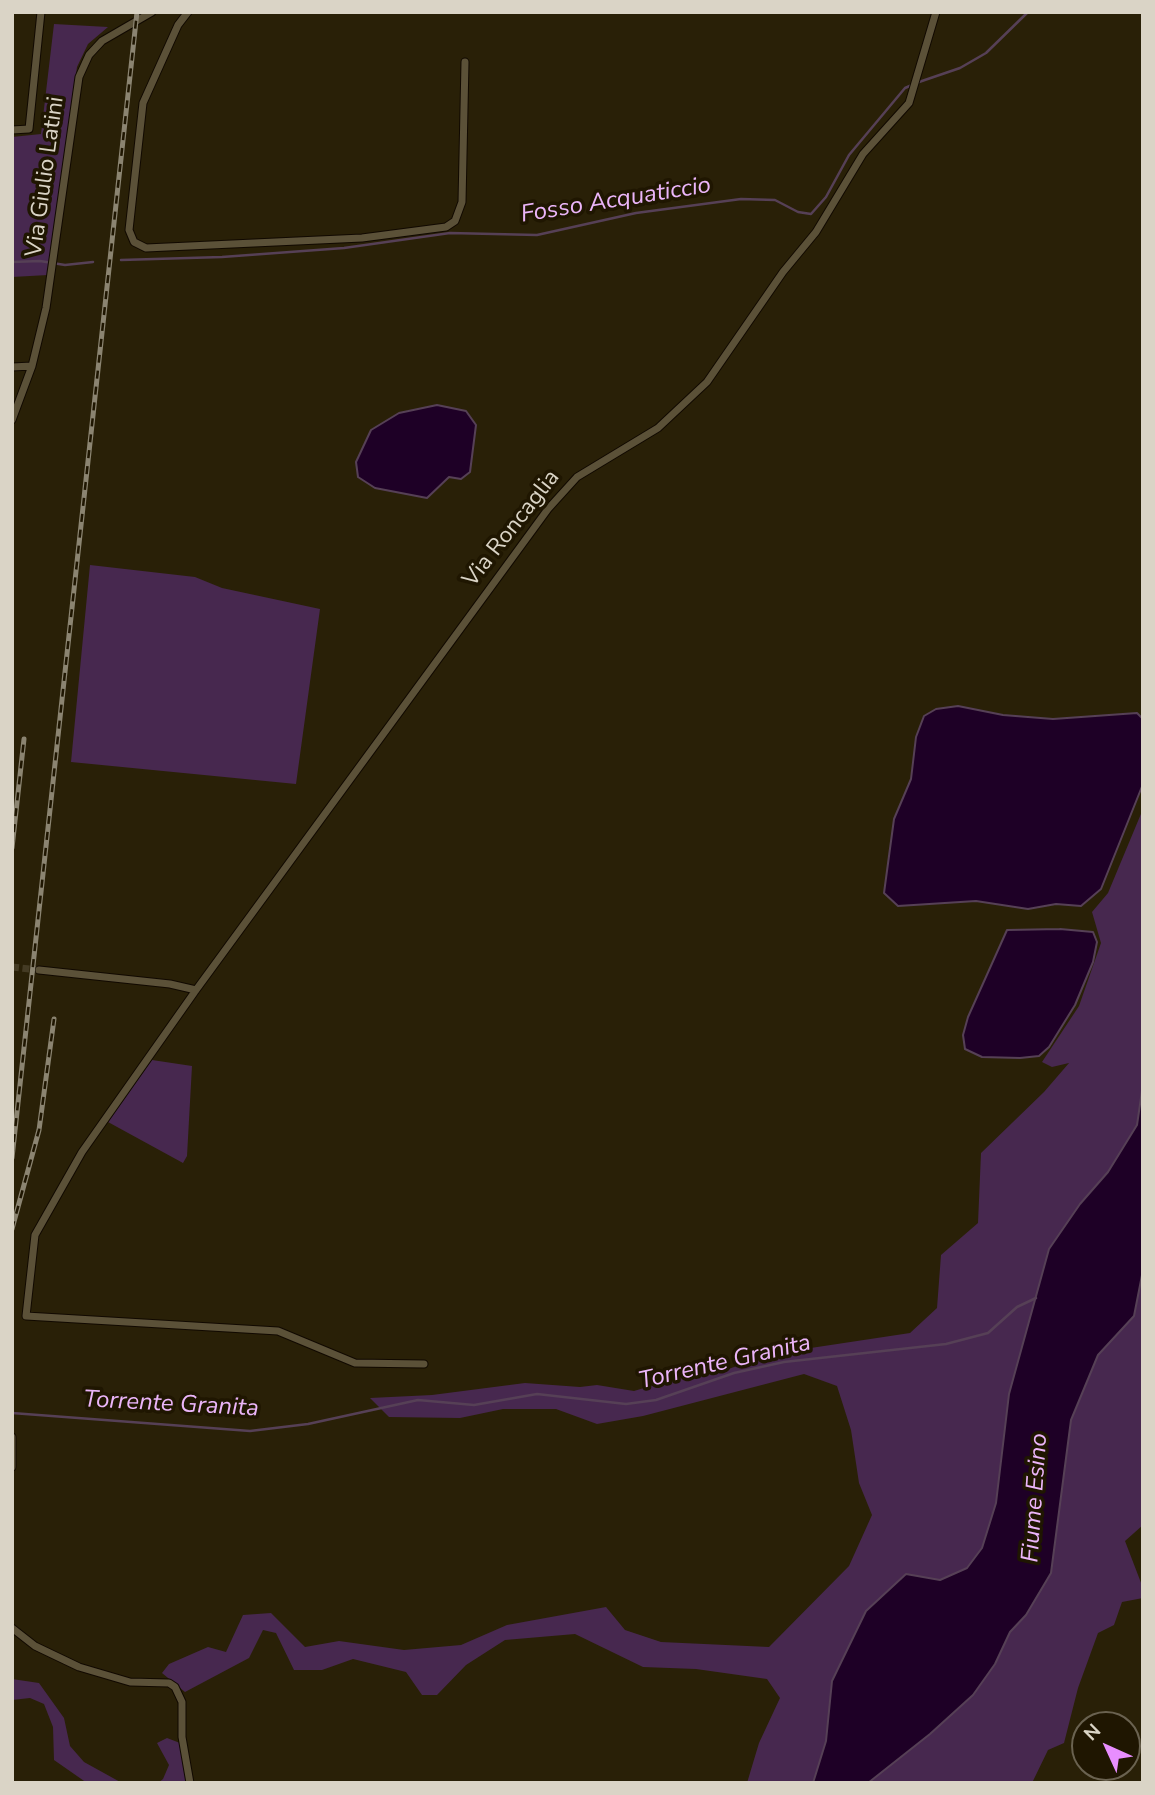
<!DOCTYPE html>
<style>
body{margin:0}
#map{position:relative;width:1155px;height:1795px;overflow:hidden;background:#292007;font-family:"Nunito Sans",sans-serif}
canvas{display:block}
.frame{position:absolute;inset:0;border:14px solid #dad4c6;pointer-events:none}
.north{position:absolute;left:1071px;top:1711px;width:70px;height:70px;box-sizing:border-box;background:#1f1601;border:2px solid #6a6250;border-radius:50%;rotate:315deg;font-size:19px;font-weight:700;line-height:28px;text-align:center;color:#dad4c6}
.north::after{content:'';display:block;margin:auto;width:24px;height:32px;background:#e88eff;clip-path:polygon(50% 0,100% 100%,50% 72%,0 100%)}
</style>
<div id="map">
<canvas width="1155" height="1795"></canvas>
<div class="frame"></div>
<div class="north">N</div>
</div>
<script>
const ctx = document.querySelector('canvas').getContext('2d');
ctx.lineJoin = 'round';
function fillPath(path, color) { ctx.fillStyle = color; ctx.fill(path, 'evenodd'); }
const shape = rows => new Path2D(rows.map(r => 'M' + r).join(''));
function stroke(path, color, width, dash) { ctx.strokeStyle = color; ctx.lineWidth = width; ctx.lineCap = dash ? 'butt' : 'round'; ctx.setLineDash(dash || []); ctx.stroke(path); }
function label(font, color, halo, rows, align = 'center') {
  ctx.font = font + ' "Nunito Sans",sans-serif'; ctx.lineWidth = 7; ctx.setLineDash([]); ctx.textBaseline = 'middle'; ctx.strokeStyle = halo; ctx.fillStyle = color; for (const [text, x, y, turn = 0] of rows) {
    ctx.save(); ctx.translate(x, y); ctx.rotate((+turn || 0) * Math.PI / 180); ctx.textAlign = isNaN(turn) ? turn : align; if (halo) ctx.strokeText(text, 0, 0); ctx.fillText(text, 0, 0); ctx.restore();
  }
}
fillPath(shape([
 [54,24,108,27,88,44,77,67,48,275,12,277,12,137,41,134],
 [90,565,195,577,222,588,320,609,296,784,71,762],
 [1143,809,1143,1084,1137,1125,1108,1172,1080,1204,1049,1249,1009,1394,996,1503,982,1548,967,1568,940,1580,906,1574,832,1681,826,1741,813,1783,747,1783,759,1743,780,1698,767,1679,696,1669,643,1667,575,1634,505,1640,466,1665,437,1695,422,1695,406,1672,353,1659,322,1670,294,1670,276,1633,263,1630,249,1658,185,1692,162,1673,169,1664,208,1647,226,1652,243,1615,271,1613,305,1647,339,1641,404,1650,461,1645,507,1625,606,1607,625,1630,661,1642,769,1647,849,1566,872,1515,859,1483,851,1430,837,1386,804,1374,643,1416,597,1424,556,1409,503,1409,460,1418,389,1417,370,1398,432,1395,525,1383,580,1387,597,1385,634,1391,680,1377,720,1372,771,1354,910,1333,937,1308,941,1255,978,1223,981,1153,1044,1092,1069,1063,1052,1067,1042,1062,1079,1006,1101,943,1092,912,1108,893],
 [152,1060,192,1066,187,1156,183,1163,108,1122],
 [1143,1270,1143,1525,1125,1541,1143,1588,1143,1598,1122,1602,1114,1625,1098,1633,1078,1688,1064,1743,1048,1750,1032,1783,868,1783,930,1734,995,1664,1010,1632,1026,1615,1051,1573,1071,1420,1098,1355,1134,1316],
 [12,1679,39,1683,64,1718,70,1746,84,1762,122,1783,87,1783,54,1760,53,1727,44,1704,30,1698,12,1700],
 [167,1738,180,1743,187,1783,158,1783,163,1779,169,1765,157,1743]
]), '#47284f');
const water = shape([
 [437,405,466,411,476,425,470,472,461,479,449,477,427,498,375,488,358,477,356,462,371,430,399,413,437,405],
 [958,706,1003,715,1053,719,1137,713,1142,718,1143,784,1101,889,1081,906,1056,904,1028,909,976,901,898,906,884,893,894,819,911,779,916,737,924,716,936,709,958,706],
 [1060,929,1093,932,1097,942,1093,962,1075,1005,1049,1047,1039,1056,1020,1058,982,1057,965,1049,963,1035,968,1017,1007,930,1060,929],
 [1143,1084,1143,1270,1134,1316,1098,1355,1071,1420,1051,1573,1026,1615,1010,1632,995,1664,973,1695,930,1734,868,1783,813,1783,826,1741,832,1681,866,1611,906,1574,940,1580,967,1568,982,1548,996,1503,1009,1394,1049,1249,1080,1204,1108,1172,1137,1125,1143,1084]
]);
fillPath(water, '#1e0026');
stroke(water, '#564056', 2);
stroke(shape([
 [919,82,960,68,986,53,1028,12],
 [121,260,222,257,344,248,450,233,537,235,636,213,741,199,775,200,798,212,811,214,826,197,849,155,905,88,912,85],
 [12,262,40,261,65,265,93,262],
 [12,1413,250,1431,308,1424,418,1400,474,1405,537,1394,626,1404,656,1400,734,1373,784,1362,946,1344,988,1333,1017,1307,1036,1298]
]), '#564056', 2.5);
stroke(shape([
 [12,967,39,970]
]), '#443b24', 7, [7, 3.5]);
const minor = shape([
 [188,12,178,25,143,103,129,230,134,242,146,248,362,238,446,227,455,221,462,202,465,62],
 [12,130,29,129,41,12],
 [12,367,32,366],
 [12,420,32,366,46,308,79,77,89,55,102,41,152,12],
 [39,970,170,984,196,990],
 [424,1364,355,1363,278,1331,26,1316,35,1235,82,1152,196,990,548,509,577,477,658,428,707,382,783,272,816,232,863,154,909,103,936,12],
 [12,1437,12,1467],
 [12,1628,35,1646,79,1667,130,1682,169,1683,175,1687,182,1702,182,1737,190,1783]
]);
stroke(minor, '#110900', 9);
stroke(minor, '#5b5138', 7);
const rail = shape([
 [12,848,24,739],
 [12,1158,137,12],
 [12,1229,39,1130,54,1019]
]);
stroke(rail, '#8b8471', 5);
stroke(rail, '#1f1601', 2.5, [8]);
label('23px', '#dad4c6', '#1f1601', [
 ["Via Giulio Latini",46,177,-82],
 ["Via Roncaglia",512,529,-52]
]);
label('italic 24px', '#ebb5f9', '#1f1601', [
 ["Fosso Acquaticcio",616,201,-9],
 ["Torrente Granita",725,1363,-13],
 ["Torrente Granita",171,1405,3],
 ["Fiume Esino",1036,1498,-86]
]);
</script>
